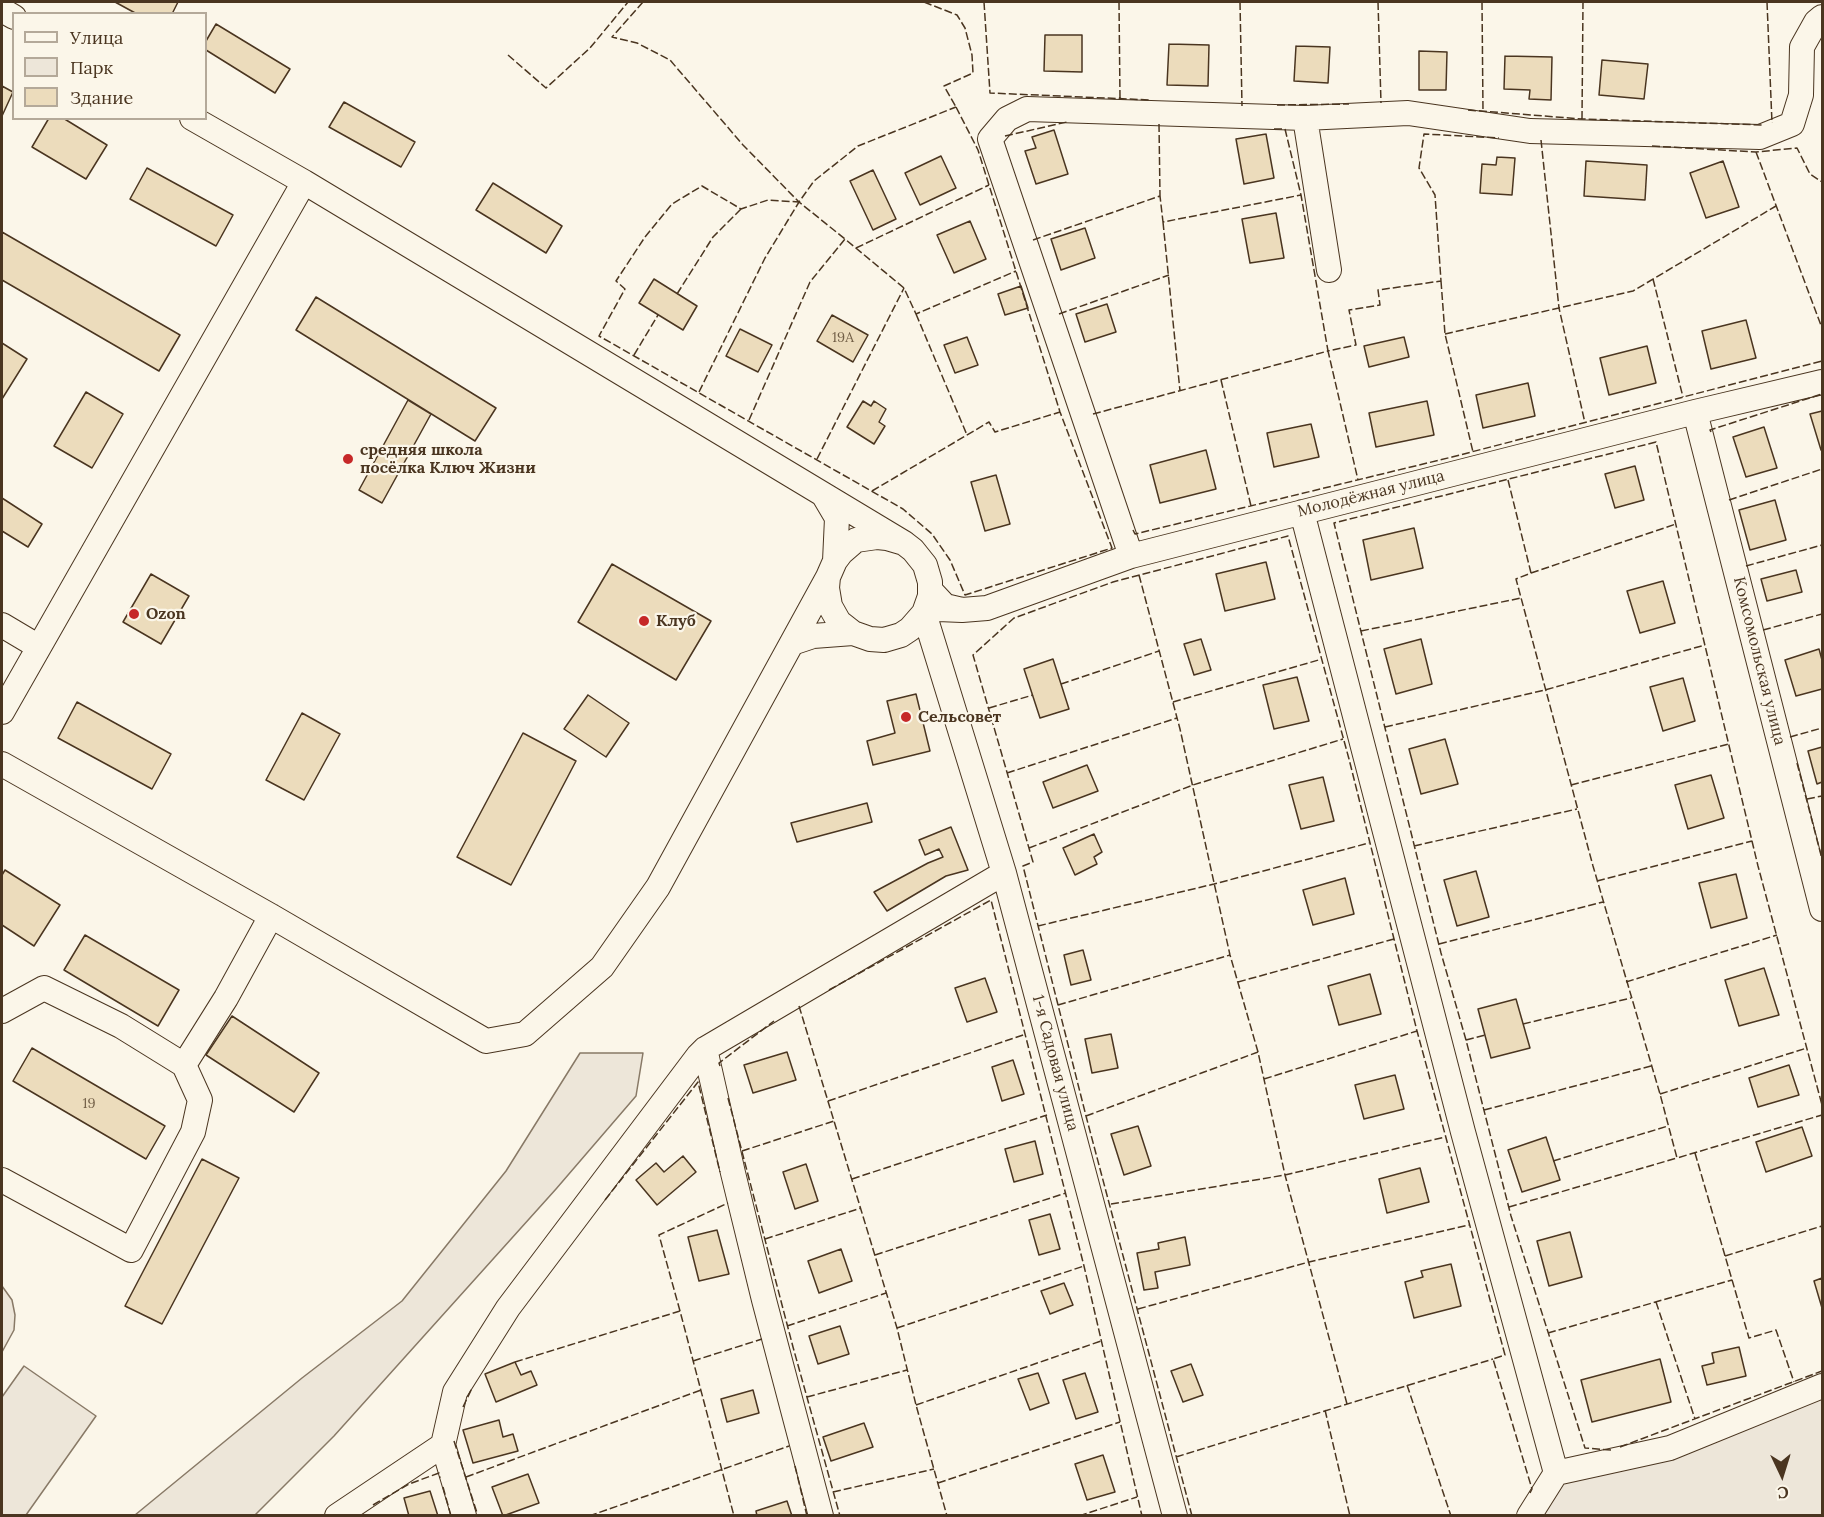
<!DOCTYPE html>
<meta charset="utf-8">
<style>
body{margin:0}
#map{position:relative;width:1824px;height:1517px;overflow:hidden;background:#fbf6e9;font-family:Lora,serif}
canvas{display:block}
.frame{position:absolute;inset:0;border:3px solid #4a3520;pointer-events:none}
.legend{position:absolute;left:12px;top:12px;width:195px;height:108px;box-sizing:border-box;background:#fbf6e9;border:2px solid #b4a999;margin:0;padding:8px 10px;list-style:none;font-size:18px;color:#4a3520}
.legend li{display:flex;align-items:center;gap:12px;height:30px}
.legend b{width:30px;border:2px solid #b4a999}
.north{position:absolute;left:1752px;top:1445px;width:60px;height:60px;-webkit-text-stroke:4px #fbf6e9;paint-order:stroke;rotate:176deg;font-size:16px;font-weight:700;line-height:24px;text-align:center;color:#4a3520}
.north::after{content:'';display:block;margin:auto;width:21px;height:27px;background:#4a3520;clip-path:polygon(50% 0,100% 100%,50% 72%,0 100%)}
</style>
<div id="map">
<canvas width="1824" height="1517"></canvas>
<div class="frame"></div>
<ul class="legend">
<li><b style="height:8px;background:#fbf6e9"></b>Улица</li>
<li><b style="height:16px;background:#ede6d9"></b>Парк</li>
<li><b style="height:16px;background:#ecdcbc"></b>Здание</li>
</ul>
<div class="north">С</div>
</div>
<script>
const ctx = document.querySelector('canvas').getContext('2d');
ctx.lineJoin = 'round';
function fillPath(path, color) { ctx.fillStyle = color; ctx.fill(path, 'evenodd'); }
const shape = rows => new Path2D(rows.map(r => 'M' + r).join(''));
function stroke(path, color, width, dash) { ctx.strokeStyle = color; ctx.lineWidth = width; ctx.lineCap = dash ? 'butt' : 'round'; ctx.setLineDash(dash || []); ctx.stroke(path); }
function label(font, color, halo, rows, align = 'center') {
  ctx.font = font + ' Lora,serif'; ctx.lineWidth = 4.5; ctx.setLineDash([]); ctx.textBaseline = 'middle'; ctx.strokeStyle = halo; ctx.fillStyle = color; for (const [text, x, y, turn = 0] of rows) {
    ctx.save(); ctx.translate(x, y); ctx.rotate((+turn || 0) * Math.PI / 180); ctx.textAlign = isNaN(turn) ? turn : align; if (halo) ctx.strokeText(text, 0, 0); ctx.fillText(text, 0, 0); ctx.restore();
  }
}
const green = shape([
 [580,1053,643,1053,636,1096,556,1189,334,1436,255,1515,135,1515,302,1378,402,1301,506,1171,580,1053],
 [2,1286,12,1300,15,1315,14,1330,2,1352,2,1286],
 [24,1366,96,1416,26,1515,2,1515,2,1397,24,1366],
 [1822,1397,1822,1515,1529,1516,1556,1473,1822,1397]
]);
fillPath(green, '#ede6d9');
stroke(green, '#887966', 1.5);
const building = shape([
 [115,2,178,2,172,14,137,14,115,2],
 [216,24,290,69,275,93,206,50,206,41,216,24],
 [1045,35,1082,35,1082,72,1044,71,1045,35],
 [1169,44,1209,45,1208,86,1167,85,1169,44],
 [1296,46,1330,47,1328,83,1294,81,1296,46],
 [1419,51,1447,52,1446,90,1419,90,1419,51],
 [1505,56,1552,57,1551,100,1529,99,1530,90,1504,89,1505,56],
 [1602,60,1648,64,1644,99,1599,95,1602,60],
 [2,86,13,92,2,116,2,86],
 [344,102,415,142,401,167,329,127,344,102],
 [49,118,63,118,107,145,86,179,32,147,49,118],
 [1054,130,1068,174,1036,184,1025,151,1036,148,1032,137,1054,130],
 [1266,134,1274,178,1244,184,1236,139,1266,134],
 [941,156,956,188,920,205,905,173,941,156],
 [1497,157,1515,158,1512,195,1480,193,1482,164,1496,165,1497,157],
 [1586,161,1647,165,1645,200,1584,196,1586,161],
 [1723,161,1739,207,1706,218,1690,173,1723,161],
 [147,168,233,215,216,246,130,199,147,168],
 [873,170,896,219,873,230,850,181,873,170],
 [493,183,562,226,546,253,476,210,493,183],
 [1276,213,1284,258,1250,263,1242,219,1276,213],
 [970,221,986,259,954,273,937,235,970,221],
 [1085,228,1095,258,1061,270,1051,239,1085,228],
 [2,232,180,335,159,371,2,280,2,232],
 [654,279,697,306,683,330,639,303,654,279],
 [1021,286,1028,308,1005,315,998,294,1021,286],
 [316,297,496,408,475,441,296,330,316,297],
 [1107,304,1116,332,1085,342,1076,314,1107,304],
 [832,315,868,335,853,362,817,341,832,315],
 [1746,320,1756,358,1711,369,1702,331,1746,320],
 [740,329,772,345,758,372,726,356,740,329],
 [967,337,978,365,955,373,944,345,967,337],
 [1404,337,1409,357,1369,367,1364,346,1404,337],
 [2,343,27,359,2,399,2,343],
 [1647,346,1656,383,1609,395,1600,358,1647,346],
 [1528,383,1535,416,1483,428,1476,395,1528,383],
 [86,392,123,414,92,468,54,446,86,392],
 [408,400,431,414,382,503,359,490,408,400],
 [863,401,871,406,874,401,886,409,879,422,885,426,874,444,847,427,863,401],
 [1427,401,1434,435,1376,447,1369,413,1427,401],
 [1822,411,1822,450,1821,450,1810,414,1822,411],
 [1311,424,1319,457,1274,467,1267,433,1311,424],
 [1764,427,1777,468,1746,477,1733,437,1764,427],
 [1206,450,1216,489,1160,503,1150,465,1206,450],
 [1635,466,1644,500,1615,508,1605,474,1635,466],
 [996,475,1010,524,985,531,971,482,996,475],
 [2,498,42,524,28,547,2,531,2,498],
 [1775,500,1786,540,1750,550,1739,510,1775,500],
 [1414,528,1423,568,1371,580,1363,540,1414,528],
 [1266,562,1275,599,1225,611,1216,574,1266,562],
 [612,564,711,621,676,680,578,622,612,564],
 [1796,570,1802,592,1767,601,1761,579,1796,570],
 [151,574,189,596,161,644,123,622,151,574],
 [1663,581,1675,623,1640,633,1627,591,1663,581],
 [1201,639,1211,670,1194,675,1184,644,1201,639],
 [1421,639,1432,684,1396,694,1384,649,1421,639],
 [1819,649,1822,660,1822,689,1796,696,1785,660,1819,649],
 [1053,659,1069,709,1040,718,1024,669,1053,659],
 [1297,677,1309,721,1274,729,1263,685,1297,677],
 [1683,678,1695,721,1663,731,1650,687,1683,678],
 [916,694,930,751,873,765,867,741,895,733,887,701,916,694],
 [588,695,629,723,606,757,564,729,588,695],
 [77,702,171,754,152,789,58,738,77,702],
 [302,713,340,734,304,800,266,780,302,713],
 [523,733,576,761,511,885,457,857,523,733],
 [1445,739,1458,784,1421,794,1409,749,1445,739],
 [1822,747,1822,782,1817,784,1808,751,1822,747],
 [1087,765,1098,791,1053,808,1043,782,1087,765],
 [1711,775,1724,818,1688,829,1675,785,1711,775],
 [1323,777,1334,821,1301,829,1289,785,1323,777],
 [867,803,872,822,797,842,791,823,867,803],
 [951,827,968,870,946,876,887,911,874,892,928,863,943,857,939,849,925,855,919,840,951,827],
 [1094,834,1102,852,1094,857,1097,864,1075,875,1063,848,1094,834],
 [5,870,60,905,34,946,2,925,2,875,5,870],
 [1476,871,1489,917,1457,926,1444,880,1476,871],
 [1736,874,1747,918,1711,928,1699,883,1736,874],
 [1345,878,1354,914,1313,925,1303,890,1345,878],
 [85,935,179,990,158,1026,64,970,85,935],
 [1083,950,1091,980,1071,985,1064,955,1083,950],
 [1764,968,1779,1015,1739,1026,1725,980,1764,968],
 [1370,974,1381,1014,1339,1025,1328,986,1370,974],
 [985,978,997,1012,967,1022,955,988,985,978],
 [1516,999,1530,1048,1491,1058,1478,1009,1516,999],
 [232,1016,319,1073,294,1112,206,1055,232,1016],
 [1111,1034,1118,1068,1092,1073,1085,1039,1111,1034],
 [32,1048,165,1126,146,1159,13,1081,32,1048],
 [787,1052,796,1080,753,1093,744,1065,787,1052],
 [1013,1060,1024,1094,1002,1101,992,1067,1013,1060],
 [1789,1065,1799,1095,1758,1107,1749,1078,1789,1065],
 [1395,1075,1404,1109,1364,1119,1355,1085,1395,1075],
 [1138,1126,1151,1166,1124,1175,1111,1134,1138,1126],
 [1802,1127,1812,1156,1766,1172,1756,1142,1802,1127],
 [1546,1137,1560,1180,1522,1192,1508,1150,1546,1137],
 [1035,1141,1043,1174,1014,1182,1005,1149,1035,1141],
 [683,1156,696,1172,657,1205,636,1180,656,1163,664,1172,683,1156],
 [202,1159,239,1178,162,1324,125,1306,202,1159],
 [806,1164,818,1201,795,1209,783,1172,806,1164],
 [1420,1168,1429,1202,1387,1213,1379,1179,1420,1168],
 [1050,1214,1060,1249,1039,1255,1029,1220,1050,1214],
 [717,1230,729,1274,699,1281,688,1237,717,1230],
 [1570,1232,1582,1277,1549,1286,1537,1241,1570,1232],
 [1185,1237,1190,1265,1155,1272,1158,1288,1144,1290,1137,1253,1159,1249,1158,1243,1185,1237],
 [841,1249,852,1281,819,1293,808,1261,841,1249],
 [1451,1264,1461,1306,1414,1318,1405,1282,1423,1277,1421,1271,1451,1264],
 [1822,1278,1822,1308,1814,1281,1822,1278],
 [1064,1283,1073,1305,1050,1314,1041,1291,1064,1283],
 [840,1326,849,1354,818,1364,809,1336,840,1326],
 [1739,1347,1746,1376,1707,1385,1702,1366,1714,1363,1712,1353,1739,1347],
 [1660,1359,1671,1402,1592,1422,1581,1380,1660,1359],
 [515,1362,521,1375,531,1371,537,1385,496,1402,485,1374,515,1362],
 [1191,1364,1203,1395,1183,1402,1171,1371,1191,1364],
 [1038,1373,1049,1403,1030,1410,1018,1379,1038,1373],
 [1085,1373,1098,1412,1076,1419,1063,1380,1085,1373],
 [753,1390,759,1413,727,1422,721,1399,753,1390],
 [499,1420,503,1437,513,1434,518,1451,473,1463,463,1430,499,1420],
 [864,1423,873,1447,831,1461,823,1437,864,1423],
 [1103,1455,1115,1492,1087,1500,1075,1464,1103,1455],
 [528,1474,539,1503,503,1516,492,1487,528,1474],
 [430,1491,438,1516,409,1516,404,1498,430,1491],
 [787,1501,792,1516,757,1516,756,1511,787,1501]
]);
fillPath(building, '#ecdcbc');
stroke(building, '#4a3520', 1.5);
const minor = shape([
 [2,10,14,17],
 [192,118,304,182,904,543],
 [1305,118,1329,270],
 [1695,412,1822,909],
 [824,496,837,518,835,561],
 [1302,512,1463,1132,1556,1473],
 [877,537,887,538,904,543,913,550,925,565,930,582,930,596,924,613,910,629,901,635,884,640,870,639,853,633,839,622,830,606,827,588,828,577,835,561,841,553,856,540,877,537],
 [1131,556,990,139,1007,119,1027,109,1305,118,1408,113,1530,131,1760,137,1792,124,1801,95,1802,47,1816,22,1822,17],
 [930,590,945,606,962,610,987,608,1131,556,1695,412,1822,382],
 [962,610,938,609,924,613,1004,873,1175,1516],
 [2,625,39,647],
 [792,643,813,636,853,633],
 [2,712,304,182],
 [2,764,271,916,486,1041,525,1034,602,967,658,887,828,577],
 [2,1011,44,988,121,1026,184,1065],
 [705,1049,733,1173,764,1300,821,1516],
 [2,1180,131,1250,193,1132,200,1100,184,1065,226,998,271,916],
 [337,1516,443,1445],
 [464,1516,443,1445,455,1392,508,1308,698,1056,705,1049,1004,873],
 [1529,1516,1556,1473,1670,1448,1822,1386]
]);
stroke(minor, '#4a3520', 26);
stroke(minor, '#fbf6e9', 24);
stroke(shape([
 [643,2,612,37,637,43,670,60,743,145,799,202,845,239],
 [924,2,957,15,965,28,972,55,973,73,944,86,956,107],
 [984,2,990,93,1151,100],
 [1119,2,1120,99],
 [1240,2,1242,106],
 [1378,2,1381,103],
 [1482,2,1483,111],
 [1767,2,1772,123],
 [508,55,546,88,590,48,628,2],
 [1277,105,1349,104],
 [956,107,978,150,1060,412,1112,548,965,595,950,560,932,534,903,509,599,336,625,289,616,281,645,237,672,204,702,186,741,209,768,200,799,202,814,181,858,146,956,107],
 [1468,110,1582,119,1762,125],
 [1582,119,1583,2],
 [1159,124,1160,196],
 [1274,129,1285,129,1301,195,1328,351,1356,345,1349,310,1380,305,1378,290,1441,281,1435,195,1419,168,1424,134,1499,138],
 [1005,136,1067,122],
 [1541,140,1559,308,1585,423],
 [1652,146,1756,152,1797,148,1810,174,1822,182],
 [1756,152,1822,328],
 [1163,222,1180,391],
 [1033,240,1160,196,1163,222,1301,195],
 [856,248,989,185],
 [1653,279,1683,397],
 [1441,281,1445,334,1473,452],
 [677,294,713,237,741,209],
 [916,314,967,435],
 [1059,314,1169,275],
 [1445,334,1633,291,1776,206],
 [634,355,658,315],
 [1221,380,1251,506],
 [699,392,765,258,799,202],
 [1093,414,1328,351,1358,480],
 [749,420,810,282,845,239,904,288,916,314,1016,271],
 [1711,432,1710,430,1822,394],
 [817,459,904,288],
 [1508,480,1531,573,1516,579,1593,866,1660,1094,1677,1158,1822,1115],
 [872,491,989,422,995,432,1060,412],
 [1729,500,1822,469],
 [1133,530,1135,534,1452,457,1822,361],
 [1746,566,1822,545],
 [1531,573,1676,524],
 [1139,575,1180,729,1230,955,1258,1052,1285,1175,1347,1404],
 [1763,630,1822,614],
 [1361,631,1521,598],
 [1061,684,1159,651],
 [1173,702,1322,659],
 [989,708,1033,695],
 [1385,727,1545,690,1705,645],
 [1790,737,1822,728],
 [1797,763,1822,859],
 [1007,773,1177,718],
 [1571,785,1729,744],
 [1807,799,1822,796],
 [1414,846,1577,809],
 [1029,848,1193,785,1343,739],
 [1597,881,1752,841],
 [1038,926,1214,884,1369,843],
 [1439,944,1603,902],
 [1238,982,1394,939],
 [1626,982,1777,935],
 [829,990,991,900,1084,1266,1142,1516],
 [1058,1005,1230,955],
 [799,1006,897,1328,916,1405,947,1516],
 [1523,1024,1631,998],
 [1466,1040,1485,1035],
 [720,1066,719,1063,774,1021],
 [1264,1079,1417,1031],
 [1660,1094,1807,1048],
 [728,1098,793,1347,840,1516],
 [828,1101,1026,1034],
 [1484,1110,1651,1066],
 [1086,1116,1258,1052],
 [742,1151,834,1121],
 [1695,1153,1749,1338,1776,1330,1794,1382],
 [1553,1161,1668,1126],
 [852,1179,1047,1115],
 [605,1200,698,1082,720,1172],
 [1111,1204,1285,1175,1445,1137],
 [1509,1207,1677,1158],
 [765,1239,861,1208],
 [875,1255,1066,1193],
 [1725,1256,1822,1226],
 [1656,1302,1695,1419],
 [1138,1309,1309,1262,1469,1225],
 [680,1311,659,1235,728,1203],
 [787,1326,886,1293],
 [897,1328,1084,1266],
 [1548,1333,1732,1280],
 [693,1361,762,1339],
 [515,1362,680,1311,734,1516],
 [1407,1385,1451,1516],
 [807,1397,907,1370],
 [916,1405,1101,1341],
 [463,1407,472,1388],
 [1325,1410,1350,1516],
 [454,1441,478,1516],
 [1620,1447,1822,1371],
 [1611,1450,1585,1448,1511,1216,1466,1040,1441,953,1334,523,1656,442,1758,866,1822,1105],
 [1176,1457,1493,1359],
 [795,1466,807,1516],
 [466,1477,701,1390],
 [938,1483,1120,1422],
 [443,1487,451,1516],
 [833,1492,934,1469],
 [373,1505,409,1484,439,1473,440,1478],
 [589,1516,789,1446],
 [1079,1516,1137,1497],
 [1192,1516,1086,1116,1023,866,1033,862,973,655,1014,618,1113,582,1288,536,1349,759,1417,1031,1505,1355,1493,1359,1532,1489,1530,1493]
]), '#4a3520', 1.5, [8, 3]);
for (const [x, y, r, color] of [
 [348,459,6,"#c62828"],
 [134,614,6,"#c62828"],
 [644,621,6,"#c62828"],
 [906,717,6,"#c62828"]
]) { const dot = new Path2D(); dot.arc(x, y, r, 0, 2 * Math.PI); ctx.fillStyle = color; ctx.fill(dot); stroke(dot, '#fbf6e9', 2); }
label('14px', '#725f47', null, [
 ["19А",843,338],
 ["19",89,1104]
]);
label('bold 16px', '#4a3520', '#fbf6e9', [
 ["средняя школа",360,450],
 ["посёлка Ключ Жизни",360,468],
 ["Ozon",146,614],
 ["Клуб",656,621],
 ["Сельсовет",918,717]
], 'left');
label('16px', '#4a3520', '#fbf6e9', [
 ["Молодёжная улица",1371,494,-14],
 ["Комсомольская улица",1759,661,76],
 ["1-я Садовая улица",1055,1063,75]
]);
</script>
